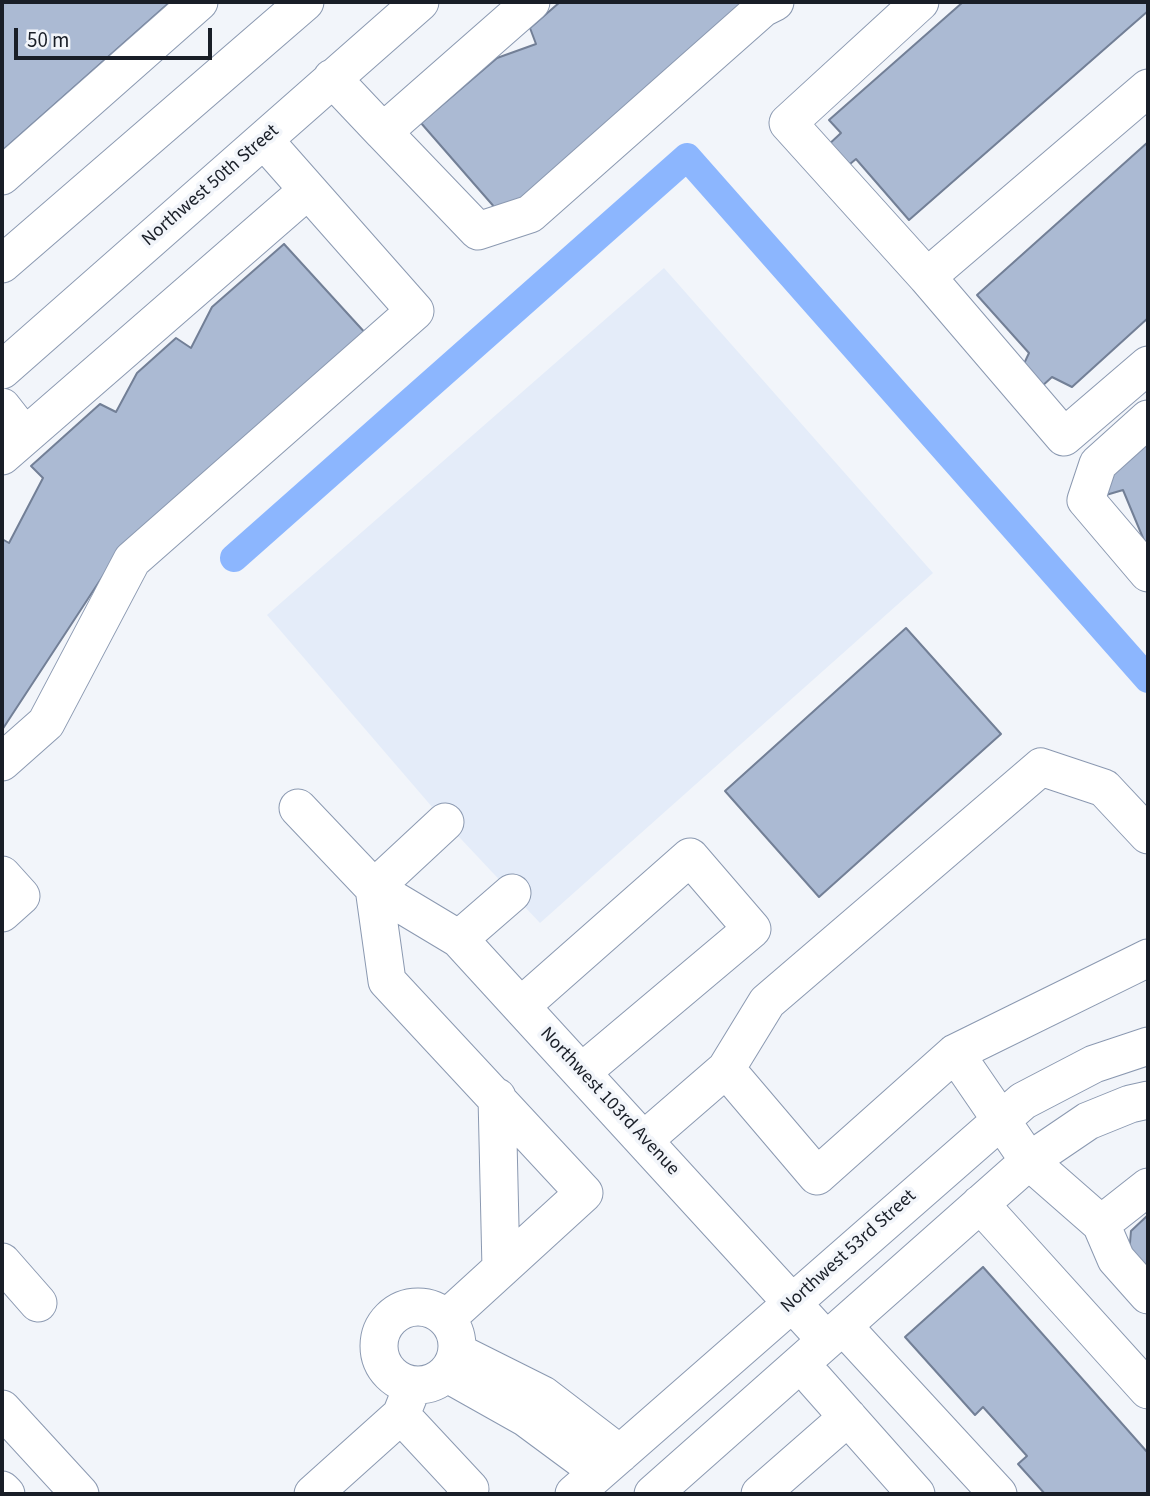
<!DOCTYPE html>
<style>
body{margin:0}
#map{position:relative;width:1150px;height:1496px;overflow:hidden;background:#f2f5fa;font-family:"Source Sans 3",sans-serif}
canvas{display:block}
.frame{position:absolute;inset:0;border:4px solid #191e27;pointer-events:none}
.scale{position:absolute;left:14px;top:28px;width:198px;height:32px;box-sizing:border-box;border:4px solid #191e27;border-top:0;padding-left:9px;font-size:21px;line-height:24px;white-space:nowrap;color:#191e27;-webkit-text-stroke:5px #f2f5fa;paint-order:stroke}
</style>
<div id="map">
<canvas width="1150" height="1496"></canvas>
<div class="frame"></div>
<div class="scale">50 m</div>
</div>
<script>
const ctx = document.querySelector('canvas').getContext('2d');
ctx.lineJoin = 'round';
function fillPath(path, color) { ctx.fillStyle = color; ctx.fill(path, 'evenodd'); }
const shape = rows => new Path2D(rows.map(r => 'M' + r).join(''));
function stroke(path, color, width, dash) { ctx.strokeStyle = color; ctx.lineWidth = width; ctx.lineCap = dash ? 'butt' : 'round'; ctx.setLineDash(dash || []); ctx.stroke(path); }
function label(font, color, halo, rows, align = 'center') {
  ctx.font = font + ' "Source Sans 3",sans-serif'; ctx.lineWidth = 7; ctx.setLineDash([]); ctx.textBaseline = 'middle'; ctx.strokeStyle = halo; ctx.fillStyle = color; for (const [text, x, y, turn = 0] of rows) {
    ctx.save(); ctx.translate(x, y); ctx.rotate((+turn || 0) * Math.PI / 180); ctx.textAlign = isNaN(turn) ? turn : align; if (halo) ctx.strokeText(text, 0, 0); ctx.fillText(text, 0, 0); ctx.restore();
  }
}
fillPath(shape([
 [664,268,933,573,540,923,445,822,267,615]
]), '#e4ecf9');
stroke(shape([
 [234,558,687,157,1148,679]
]), '#8cb6fe', 28);
const building = shape([
 [2,2,170,2,2,151,2,2],
 [560,2,746,2,503,217,421,123,497,58,536,44,530,28,560,2],
 [963,2,1148,2,1148,11,909,220,856,159,844,169,826,147,841,133,829,120,963,2],
 [1148,142,1148,318,1072,387,1052,377,1040,388,1022,368,1029,353,977,295,1148,142],
 [284,244,368,336,116,556,2,730,2,539,9,543,43,478,31,466,100,404,116,412,137,373,176,338,191,348,212,307,284,244],
 [1148,434,1148,550,1123,490,1106,495,1103,484,1148,434],
 [906,628,1001,734,819,897,725,791,906,628],
 [1148,1215,1148,1276,1129,1254,1131,1231,1148,1215],
 [983,1267,1148,1453,1148,1494,1045,1494,1018,1464,1027,1456,983,1407,975,1415,905,1337,983,1267]
]);
fillPath(building, '#abbad3');
stroke(building, '#727f96', 2);
const minor = shape([
 [920,2,788,123,927,277,1148,88],
 [332,78,383,132,531,2],
 [383,132,478,231,530,214,763,8,775,2],
 [2,176,199,2],
 [2,264,305,2],
 [927,277,1064,437,1148,365],
 [2,370,420,2],
 [2,407,24,435],
 [1148,419,1098,464,1086,500,1148,573],
 [2,456,308,190],
 [2,762,46,723,132,560,415,311,264,140],
 [298,808,374,888,459,939,826,1340],
 [2,875,21,896,2,913],
 [374,888,387,981,584,1193,446,1319],
 [374,888,445,822],
 [459,939,512,893],
 [1148,958,955,1053,1029,1161,1101,1224,1116,1259,1148,1295],
 [521,1006,690,857,752,929,582,1072],
 [726,1069,767,1002,1041,767,1104,788,1148,835],
 [497,1097,501,1269],
 [644,1140,726,1069,817,1176,955,1053],
 [980,1204,1148,1390],
 [1101,1224,1148,1187],
 [2,1262,38,1303],
 '379 1346a39 39 0 1 1 78 0a39 39 0 1 1-78 0Z',
 [856,1340,998,1494],
 [457,1352,543,1395,620,1454],
 [446,1373,526,1418,599,1472],
 [814,1379,916,1494],
 [2,1409,80,1494],
 [401,1415,470,1489,465,1494],
 [2,1490,6,1494],
 [313,1494,401,1415,413,1385],
 [574,1494,1023,1101,1094,1064,1148,1046],
 [653,1494,1029,1161,1088,1121,1130,1104,1148,1100],
 [760,1494,848,1417]
]);
stroke(minor, '#8b99b1', 39);
stroke(minor, '#fff', 37);
label('19px', '#191e27', '#f2f5fa', [
 ["Northwest 50th Street",211,186,-41],
 ["Northwest 103rd Avenue",609,1102,47],
 ["Northwest 53rd Street",849,1252,-42]
]);
</script>
